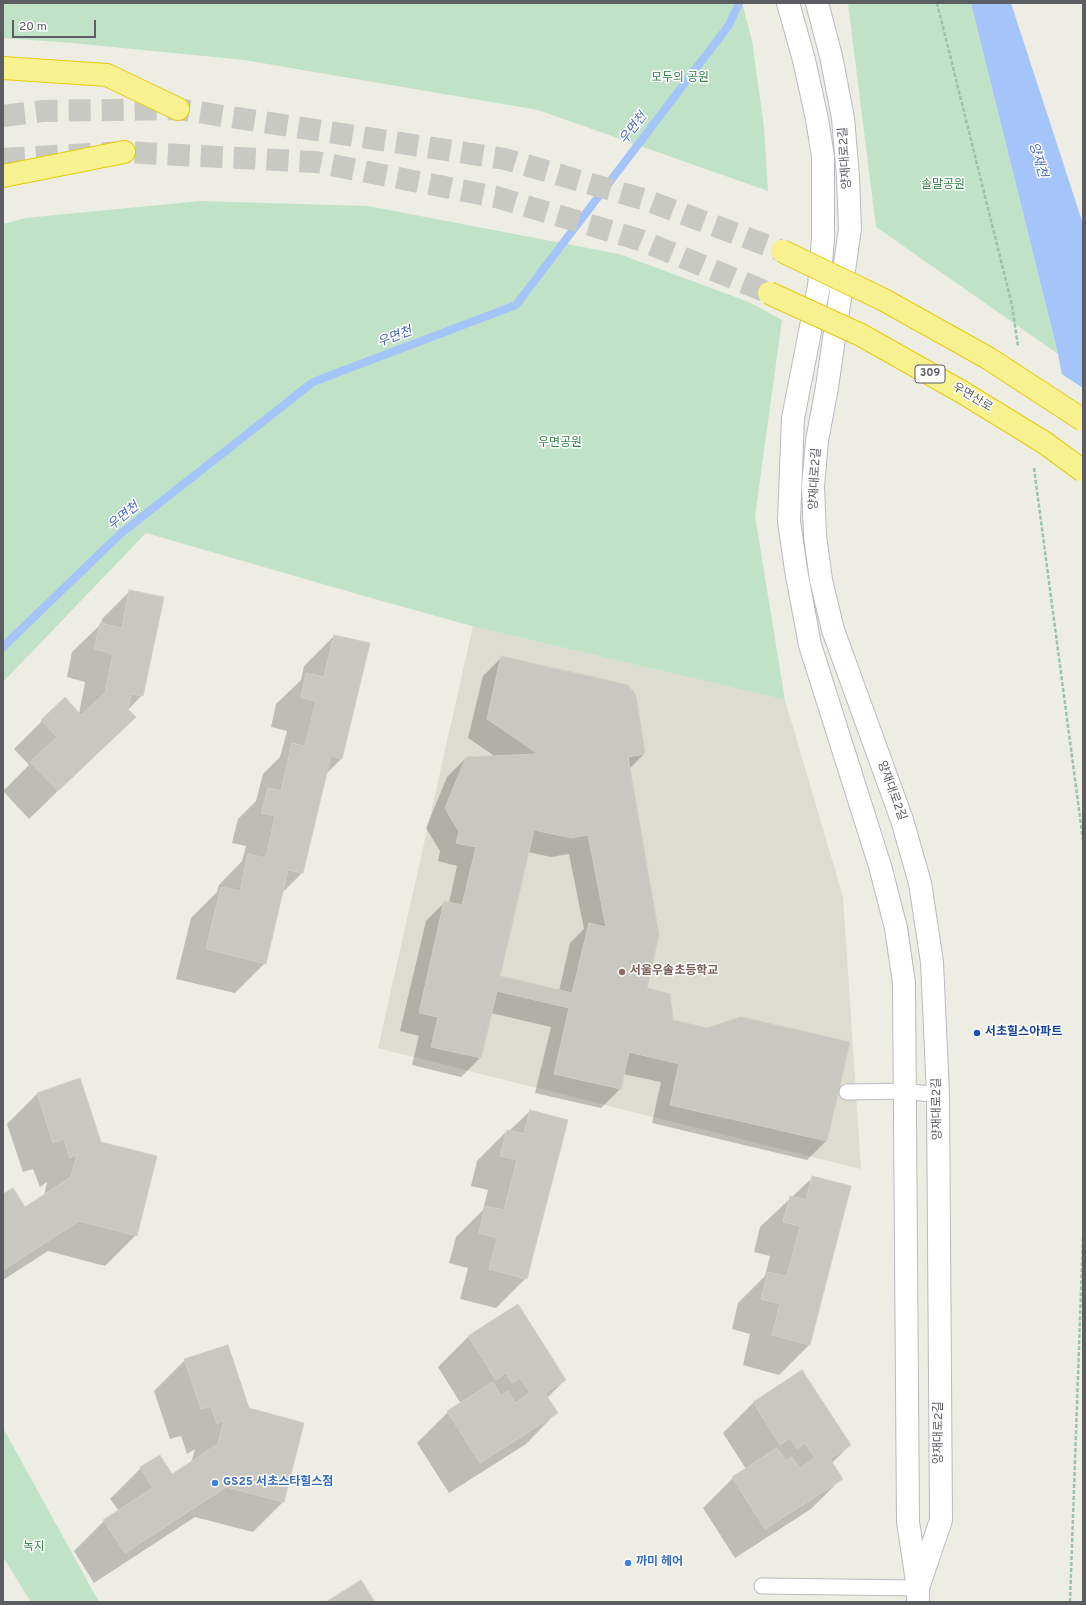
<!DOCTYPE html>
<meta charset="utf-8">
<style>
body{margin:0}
#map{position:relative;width:1086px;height:1605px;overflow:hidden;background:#edede3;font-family:Overpass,sans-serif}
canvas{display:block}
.frame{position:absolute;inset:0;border:4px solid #5b5d63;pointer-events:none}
.scale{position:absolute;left:12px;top:20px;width:84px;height:18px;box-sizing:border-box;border:2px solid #5b5d63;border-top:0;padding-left:5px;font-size:12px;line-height:14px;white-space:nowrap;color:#5b5d63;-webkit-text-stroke:3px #fff;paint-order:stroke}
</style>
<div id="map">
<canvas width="1086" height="1605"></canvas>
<div class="frame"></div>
<div class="scale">20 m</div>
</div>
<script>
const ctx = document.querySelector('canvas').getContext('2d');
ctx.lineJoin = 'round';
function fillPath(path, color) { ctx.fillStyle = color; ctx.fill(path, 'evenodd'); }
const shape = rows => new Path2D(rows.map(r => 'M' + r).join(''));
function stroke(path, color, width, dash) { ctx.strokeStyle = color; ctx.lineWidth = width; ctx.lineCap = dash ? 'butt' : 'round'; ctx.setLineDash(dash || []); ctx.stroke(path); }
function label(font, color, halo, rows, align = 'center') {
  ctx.font = font + ' Overpass,"Noto Sans KR",sans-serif'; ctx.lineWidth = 3; ctx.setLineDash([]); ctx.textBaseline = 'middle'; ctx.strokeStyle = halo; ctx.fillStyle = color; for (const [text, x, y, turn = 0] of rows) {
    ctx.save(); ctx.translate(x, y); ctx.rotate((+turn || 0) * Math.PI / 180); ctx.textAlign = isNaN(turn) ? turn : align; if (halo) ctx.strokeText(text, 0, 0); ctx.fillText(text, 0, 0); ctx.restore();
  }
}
fillPath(shape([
 [473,626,785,700,843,897,861,1169,378,1048]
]), '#dddcd1');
fillPath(shape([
 [3,3,742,3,752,41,764,127,768,191,538,110,244,60,72,43,3,38],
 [848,3,971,3,1058,354,876,227],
 [200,201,368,206,619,254,749,302,782,320,755,516,785,700,472,626,364,596,146,533,3,682,3,224,26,218],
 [3,1428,99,1602,31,1602,3,1557]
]), '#c0e3c7');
fillPath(shape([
 [971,3,1011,3,1083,224,1083,484,1058,354]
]), '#a5c4fa');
fillPath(shape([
 [1060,373,1083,388,1083,486,1081,485]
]), '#edede3');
fillPath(shape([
 [130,591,142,695,128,710,134,717,29,819,3,791,29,765,14,749,42,721,79,714,85,682,67,677,72,652,101,624,102,619],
 [334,636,341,759,326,774,302,873,282,893,265,963,235,993,176,979,191,918,217,892,219,885,242,861,246,846,232,843,238,819,256,801,263,774,280,757,287,731,271,727,276,704,301,680,304,666],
 [502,657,644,754,629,769,646,989,672,1021,826,1141,807,1160,652,1123,661,1082,623,1074,620,1089,601,1108,535,1093,551,1027,491,1013,480,1058,461,1077,412,1065,419,1036,400,1031,426,921,445,902,449,903,457,866,438,861,440,851,426,828,447,777,466,758,496,757,468,738,483,676],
 [528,852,551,857,569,854,584,929,570,943,559,991,499,977],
 [80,1079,101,1143,136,1235,105,1266,48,1251,3,1280,3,1196,25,1209,44,1196,47,1182,40,1187,33,1169,23,1172,7,1124,37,1094],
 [530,1111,526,1278,496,1308,460,1299,468,1268,449,1263,456,1237,483,1210,488,1190,471,1186,477,1161,507,1131,509,1131],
 [813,1177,809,1345,779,1375,743,1365,750,1334,732,1329,738,1303,765,1276,770,1256,754,1252,760,1227],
 [517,1306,565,1380,547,1398,556,1413,526,1444,449,1493,417,1443,448,1412,461,1404,438,1367,468,1337],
 [185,1360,248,1409,283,1502,253,1532,195,1517,94,1583,74,1551,104,1521,119,1511,110,1499,141,1468,160,1456,172,1475,191,1463,195,1449,187,1454,181,1436,170,1439,154,1391],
 [754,1402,850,1445,832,1463,841,1479,811,1509,735,1558,703,1508,733,1478,746,1469,723,1433]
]), '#0003');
stroke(shape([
 [3,647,119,535,313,382,516,305,729,25,739,3]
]), '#a5c4fa', 8);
const building = shape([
 [129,590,164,597,143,696,131,694,128,709,136,717,58,791,30,762,57,737,41,720,65,697,81,715,105,693,113,654,94,649,100,623,122,628,129,590],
 [334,635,370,643,342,759,331,756,303,873,288,870,266,964,206,949,221,887,240,891,248,854,266,858,275,816,261,813,268,788,281,791,292,743,305,746,316,701,301,697,306,673,324,677,334,635],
 [501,656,628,685,636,695,645,754,628,757,659,935,647,988,670,994,673,1020,707,1028,741,1017,850,1042,827,1141,670,1105,679,1064,629,1052,621,1089,554,1074,569,1008,497,991,481,1058,431,1047,438,1017,419,1013,444,901,462,905,476,847,456,843,459,832,445,808,466,757,538,754,487,719,501,656],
 [534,830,571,838,588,835,606,927,589,923,572,993,500,976,534,830],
 [80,1078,101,1142,157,1156,137,1236,79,1221,3,1270,3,1223,6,1221,3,1217,3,1194,13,1188,25,1207,71,1177,77,1154,70,1158,64,1139,53,1143,37,1093,80,1078],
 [530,1110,568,1120,527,1279,489,1269,497,1238,479,1233,485,1206,504,1210,517,1160,500,1156,507,1130,524,1134,530,1110],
 [812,1176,851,1186,810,1345,772,1335,780,1304,761,1299,768,1272,787,1276,800,1226,783,1222,790,1196,806,1200,812,1176],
 [518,1304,566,1380,545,1393,558,1413,480,1463,447,1411,493,1382,501,1396,508,1391,515,1403,530,1393,520,1378,512,1383,506,1373,496,1380,468,1336,518,1304],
 [228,1345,249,1408,304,1423,284,1502,226,1487,125,1553,103,1520,153,1488,140,1467,160,1455,172,1474,218,1444,224,1420,217,1424,211,1406,201,1409,184,1359,228,1345],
 [802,1370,851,1445,830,1459,843,1479,765,1529,732,1477,777,1448,786,1461,792,1457,800,1468,815,1458,805,1443,797,1449,790,1438,780,1445,753,1402,802,1370],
 [361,1580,375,1602,326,1602,361,1580]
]);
fillPath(building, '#c8c7c0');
stroke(building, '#d1cfc1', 1);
stroke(shape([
 [3,116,43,111,178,109,505,159,646,200,782,251],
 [3,159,124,152,316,162,496,197,640,240,769,293]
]), '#c8c9c3', 22, [22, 11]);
const lane = shape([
 [847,1092,905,1091,938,1095],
 [762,1586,918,1588]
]);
const secondary = shape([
 [788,3,804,60,817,119,823,157,823,239,819,286,793,418,789,521,796,570,810,645,880,866,896,928,904,983,908,1522,918,1588,918,1602],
 [817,3,831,56,843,118,848,177,850,229,827,387,817,441,813,486,815,536,821,580,833,630,902,820,920,883,932,962,938,1095,941,1520,919,1585]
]);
const highway = shape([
 [3,68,107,75,178,109],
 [3,176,124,152]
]);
stroke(lane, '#babbc1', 17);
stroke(secondary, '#b8bac0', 24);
stroke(highway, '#e4cb0c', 24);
stroke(shape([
 [937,3,1012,305,1018,346],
 [1034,468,1083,840],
 [1070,1602,1083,1236]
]), '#9ac3ae', 2.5, [4, 2]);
stroke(lane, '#fff', 15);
stroke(secondary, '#fff', 22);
stroke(highway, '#f7f190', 22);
const highwayBridge = shape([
 [782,251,884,300,988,358,1083,420],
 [769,293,861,335,962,392,1045,443,1083,471]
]);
stroke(highwayBridge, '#e4cb0c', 24, []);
stroke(highwayBridge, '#f7f190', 22);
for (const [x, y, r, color] of [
 [622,972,4,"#8d6e63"],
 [977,1033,4,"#1a4fb4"],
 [215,1483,4,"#3f7fe0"],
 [628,1563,4,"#3f7fe0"]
]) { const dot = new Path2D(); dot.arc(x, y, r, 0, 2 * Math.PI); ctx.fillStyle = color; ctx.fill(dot); stroke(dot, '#fff', 1.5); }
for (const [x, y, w] of [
 [930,374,30]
]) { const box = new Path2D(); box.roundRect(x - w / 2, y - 9, w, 18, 3); ctx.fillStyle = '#fff'; ctx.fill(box); stroke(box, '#5b5d63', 1); }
label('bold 11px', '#5b5d63', null, [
 ["309",930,374]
]);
label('12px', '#39834c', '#fff', [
 ["모두의 공원",680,79],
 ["솔말공원",943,186],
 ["우면공원",560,444],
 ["녹지",34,1548]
]);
label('12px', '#5b5d63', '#fff', [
 ["양재대로2길",846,158,-94],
 ["우면산로",972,398,31],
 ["양재대로2길",816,479,-87],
 ["양재대로2길",891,791,70],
 ["양재대로2길",938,1109,-91],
 ["양재대로2길",940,1433,-90]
]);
label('bold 12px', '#785e54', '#fff', [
 ["서울우솔초등학교",630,972]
], 'left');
label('bold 12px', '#164399', '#fff', [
 ["서초힐스아파트",985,1033]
], 'left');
label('bold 12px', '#366cbe', '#fff', [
 ["GS25 서초스타힐스점",223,1483],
 ["까미 헤어",636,1563]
], 'left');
label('italic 13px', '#496bbc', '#fff', [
 ["우면천",634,129,-53],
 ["양재천",1037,160,74],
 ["우면천",395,338,-21],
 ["우면천",124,517,-39]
]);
</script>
